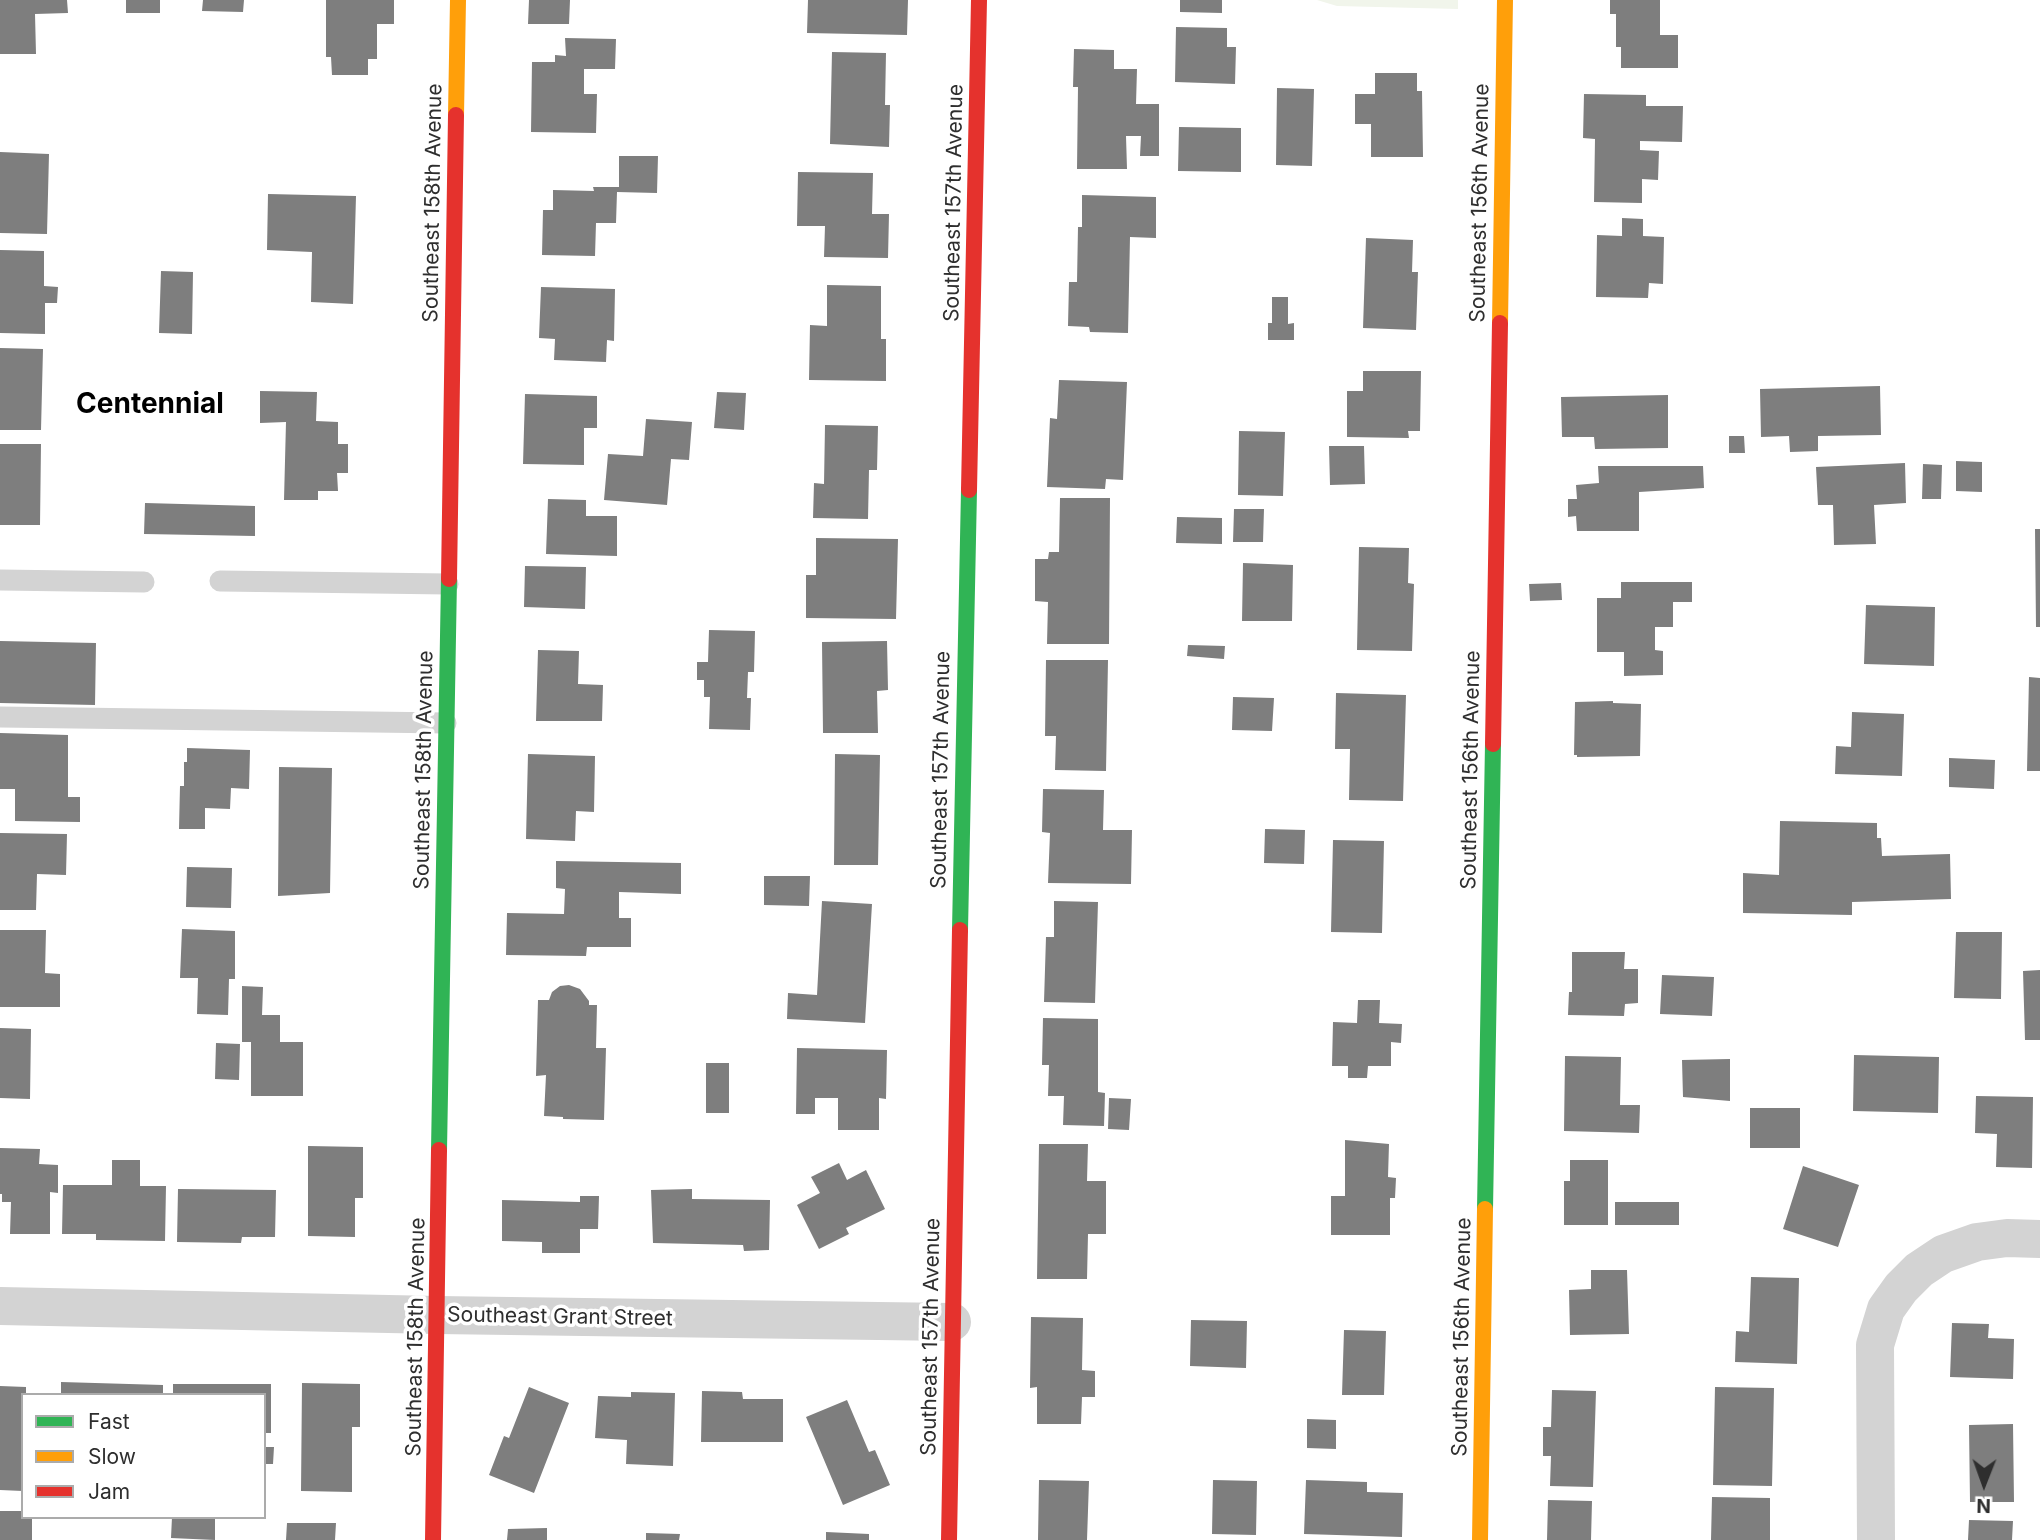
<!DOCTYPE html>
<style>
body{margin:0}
#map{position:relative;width:2040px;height:1540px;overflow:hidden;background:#fff;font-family:Inter,sans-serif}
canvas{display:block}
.legend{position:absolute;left:21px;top:1393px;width:245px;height:126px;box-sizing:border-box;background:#fff;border:2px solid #ababab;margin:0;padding:9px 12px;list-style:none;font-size:21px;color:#2e2e2e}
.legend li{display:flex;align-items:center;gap:14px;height:35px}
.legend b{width:35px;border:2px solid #ababab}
.north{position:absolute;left:1949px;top:1449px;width:70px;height:70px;-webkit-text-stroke:5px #fff;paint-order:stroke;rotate:181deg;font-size:19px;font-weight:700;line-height:28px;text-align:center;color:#2e2e2e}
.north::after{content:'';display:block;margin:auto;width:24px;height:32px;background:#2e2e2e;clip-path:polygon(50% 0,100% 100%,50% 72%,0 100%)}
</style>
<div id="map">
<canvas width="2040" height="1540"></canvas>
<ul class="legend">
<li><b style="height:9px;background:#30b455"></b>Fast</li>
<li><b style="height:9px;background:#ff9f0a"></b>Slow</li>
<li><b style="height:9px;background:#e5322d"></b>Jam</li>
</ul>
<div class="north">N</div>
</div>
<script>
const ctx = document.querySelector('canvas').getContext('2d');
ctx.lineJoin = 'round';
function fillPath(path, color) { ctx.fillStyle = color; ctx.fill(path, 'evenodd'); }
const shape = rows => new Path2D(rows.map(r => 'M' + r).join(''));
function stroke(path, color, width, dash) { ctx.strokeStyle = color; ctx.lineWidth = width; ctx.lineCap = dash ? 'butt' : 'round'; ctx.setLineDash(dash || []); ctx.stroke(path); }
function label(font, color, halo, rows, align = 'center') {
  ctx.font = font + ' Inter,sans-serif'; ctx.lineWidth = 7; ctx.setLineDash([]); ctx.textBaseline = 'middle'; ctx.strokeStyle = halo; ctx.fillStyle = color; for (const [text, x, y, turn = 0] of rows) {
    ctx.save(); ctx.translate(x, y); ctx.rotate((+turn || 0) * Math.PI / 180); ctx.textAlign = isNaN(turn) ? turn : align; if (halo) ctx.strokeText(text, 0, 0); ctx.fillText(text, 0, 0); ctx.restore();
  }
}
fillPath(shape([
 [1317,0,1458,0,1458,9,1337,6]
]), '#f1f5eb');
fillPath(shape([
 [0,0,67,0,68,13,35,14,36,54,0,54],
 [126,0,160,0,160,13,126,13],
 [203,0,244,0,243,12,202,11],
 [326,0,394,0,394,24,377,24,377,59,368,59,368,75,332,75,331,57,326,57],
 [529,0,570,0,569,24,528,24],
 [808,0,908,0,907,35,807,33],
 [1180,0,1222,0,1222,13,1180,12],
 [1610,0,1660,0,1660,35,1678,35,1678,68,1621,68,1621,47,1616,47,1616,14,1610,14],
 [1176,27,1227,28,1227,47,1236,47,1235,84,1175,82],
 [565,38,616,39,615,69,584,69,584,94,597,94,596,133,531,132,532,62,555,62,555,55,566,56],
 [1074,49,1114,50,1114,69,1137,69,1136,104,1159,104,1159,156,1140,156,1141,136,1126,136,1127,169,1077,169,1078,87,1073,87],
 [832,52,886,53,885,105,890,105,889,147,830,144],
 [1375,73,1417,73,1417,91,1422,91,1423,157,1371,157,1371,124,1355,124,1355,94,1375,94],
 [1277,88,1314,89,1312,166,1276,165],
 [1584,94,1646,95,1646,106,1683,106,1682,142,1640,141,1640,150,1659,151,1658,180,1642,179,1642,203,1594,202,1595,139,1583,138],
 [1179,127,1241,128,1241,172,1178,171],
 [0,152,49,154,47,234,0,233],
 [619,156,658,156,657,193,617,192,616,223,596,223,595,256,542,255,543,210,553,210,553,190,594,191,593,187,619,187],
 [798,172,873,173,872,214,889,214,888,258,824,257,825,226,797,226],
 [268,194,356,196,353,304,311,302,312,252,267,250],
 [1082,195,1156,197,1156,238,1130,237,1128,333,1090,332,1089,327,1068,326,1069,282,1077,282,1078,227,1082,227],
 [1622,218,1643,219,1643,236,1664,237,1663,284,1649,283,1648,298,1596,297,1597,235,1622,236],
 [1366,238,1413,240,1412,272,1418,272,1416,330,1363,328],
 [0,250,44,251,44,286,58,287,57,303,45,303,45,334,0,333],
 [161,271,193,272,192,334,159,333],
 [827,285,881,286,881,339,886,339,886,381,809,380,810,325,827,326],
 [541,287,615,289,614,341,607,340,606,362,554,360,555,339,539,338],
 [1272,297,1288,297,1288,324,1294,323,1294,340,1268,340,1268,323,1272,323],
 [0,348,43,349,41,430,0,430],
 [1363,371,1421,371,1420,431,1408,431,1409,438,1347,437,1347,391,1363,391],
 [1059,380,1127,382,1123,480,1106,479,1105,489,1047,487,1050,418,1057,419],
 [1880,386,1881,435,1818,436,1818,451,1790,452,1789,436,1761,437,1760,389],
 [260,391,317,392,316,421,338,422,338,444,348,444,348,473,337,473,338,491,318,491,318,500,284,500,286,422,260,423],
 [717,392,746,393,744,430,714,428],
 [525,394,597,396,597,428,584,428,584,465,523,464],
 [1668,395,1668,448,1595,449,1594,437,1562,437,1561,397],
 [646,419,692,422,689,460,671,459,667,505,604,500,608,454,643,456],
 [825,425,878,426,877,470,869,470,868,519,813,518,814,483,824,484],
 [1239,431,1285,432,1283,496,1238,495],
 [1729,436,1744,436,1745,453,1729,453],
 [0,444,41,444,40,525,0,525],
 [1329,446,1364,446,1365,484,1330,485],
 [1956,461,1982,462,1982,492,1956,491],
 [1905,463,1906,503,1874,505,1876,544,1834,545,1833,505,1818,505,1816,467],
 [1923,464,1942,465,1941,499,1922,499],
 [1598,466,1703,466,1704,488,1639,492,1639,531,1577,531,1576,516,1568,517,1568,499,1577,499,1576,485,1599,483],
 [1060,498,1110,498,1109,644,1047,644,1048,602,1035,601,1035,559,1048,559,1049,552,1059,552],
 [548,499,586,500,586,516,617,516,617,556,546,554],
 [145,503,255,506,255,536,144,534],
 [1234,509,1264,509,1263,542,1233,542],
 [1177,517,1222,518,1222,544,1176,543],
 [2035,529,2040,529,2040,627,2036,627],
 [816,538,898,539,896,619,806,618,806,575,816,575],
 [1359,547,1409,548,1408,583,1414,584,1412,651,1357,650],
 [1243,563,1293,565,1292,621,1242,621],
 [525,566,586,567,585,609,524,607],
 [1621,582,1692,582,1692,602,1673,602,1673,627,1655,627,1655,650,1663,651,1663,675,1624,676,1624,652,1597,652,1597,598,1621,598],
 [1561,583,1562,600,1530,601,1529,584],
 [1866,605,1935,607,1934,666,1864,664],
 [709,630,755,631,754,672,748,672,747,698,751,698,750,730,709,729,710,697,704,697,704,680,697,680,697,662,708,662],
 [0,641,96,643,95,705,0,703],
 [887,641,888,690,877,691,878,733,823,733,822,642],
 [1188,645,1225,646,1224,659,1187,656],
 [538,650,579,651,578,684,603,685,602,721,536,721],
 [1046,660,1108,660,1106,771,1055,770,1056,736,1045,736],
 [2029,677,2040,678,2040,771,2027,771],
 [1336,693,1406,695,1403,801,1349,800,1350,749,1335,749],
 [1233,697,1274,698,1272,731,1232,730],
 [1613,701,1613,703,1641,704,1640,756,1577,757,1577,755,1574,755,1575,702],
 [1852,712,1904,714,1902,776,1835,774,1836,746,1851,747],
 [0,733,68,735,68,797,80,797,80,822,15,821,15,789,0,789],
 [187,748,250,750,249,789,231,788,230,809,205,808,205,829,179,829,180,786,184,786,184,762,187,762],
 [528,754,595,756,594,812,576,811,575,841,526,839],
 [835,754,880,755,878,865,834,865],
 [1949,758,1995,760,1994,789,1949,787],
 [279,767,332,768,330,893,278,896],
 [1043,789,1104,790,1103,830,1132,830,1131,884,1048,883,1050,833,1042,832],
 [1780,821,1877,823,1877,838,1881,838,1882,856,1950,854,1951,899,1852,902,1852,915,1743,913,1743,873,1779,875],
 [1265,829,1305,830,1304,864,1264,863],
 [0,833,67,834,66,875,37,874,36,910,0,910],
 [1333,840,1384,841,1382,933,1331,932],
 [556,861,681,863,681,894,619,892,619,918,631,918,631,947,587,947,586,956,506,955,507,913,564,914,565,889,556,888],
 [187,867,232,868,231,908,186,907],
 [764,876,810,876,809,906,764,905],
 [822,901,872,904,865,1023,787,1019,788,993,817,995],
 [1054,901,1098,902,1095,1003,1044,1002,1046,937,1054,937],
 [182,929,235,931,235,979,229,979,228,1015,197,1014,198,978,180,978],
 [0,930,46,930,45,973,60,974,60,1007,0,1007],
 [1956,932,2002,932,2001,999,1954,998],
 [1572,952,1625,952,1624,969,1638,969,1638,1003,1625,1004,1624,1016,1568,1015,1569,992,1572,992],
 [2040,970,2040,1040,2025,1040,2023,971],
 [1662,975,1714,977,1712,1016,1660,1014],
 [569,985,580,989,589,1001,589,1005,597,1005,596,1048,606,1048,604,1120,563,1119,563,1117,544,1116,546,1075,536,1076,538,1000,549,1000,552,992,560,986],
 [242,986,263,987,262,1015,280,1015,280,1042,303,1042,303,1096,251,1096,251,1042,242,1042],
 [1358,1000,1380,1000,1379,1023,1402,1024,1401,1043,1391,1042,1391,1066,1368,1066,1367,1078,1348,1078,1348,1066,1332,1066,1333,1022,1357,1023],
 [1043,1018,1098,1019,1098,1092,1105,1093,1104,1126,1063,1125,1064,1096,1048,1096,1049,1065,1042,1065],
 [0,1028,31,1029,30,1099,0,1098],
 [216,1043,240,1044,239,1080,215,1079],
 [797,1048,887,1050,886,1099,879,1098,879,1130,838,1130,838,1098,815,1098,815,1114,796,1114],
 [1854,1055,1939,1057,1938,1113,1853,1111],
 [1565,1056,1621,1057,1620,1105,1640,1105,1639,1133,1564,1131],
 [1730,1059,1730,1101,1683,1097,1682,1060],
 [706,1063,729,1063,729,1113,706,1113],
 [1976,1096,2033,1097,2032,1168,1996,1167,1997,1134,1975,1133],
 [1109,1098,1131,1099,1129,1130,1108,1129],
 [1750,1108,1800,1108,1800,1148,1750,1148],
 [1345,1140,1389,1144,1388,1177,1396,1178,1395,1198,1390,1198,1390,1235,1331,1235,1331,1196,1345,1196],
 [1039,1144,1088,1144,1087,1181,1106,1181,1106,1234,1088,1234,1087,1279,1037,1279],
 [308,1146,363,1147,363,1198,355,1198,355,1237,308,1236],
 [0,1148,40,1149,39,1164,58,1165,58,1193,50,1192,50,1234,10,1234,11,1202,2,1202,2,1194,0,1194],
 [112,1160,140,1160,140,1186,166,1186,165,1241,96,1240,96,1234,62,1234,63,1185,112,1185],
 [1570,1160,1608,1160,1608,1225,1564,1225,1564,1181,1570,1181],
 [839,1163,847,1180,866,1170,885,1209,846,1228,849,1234,819,1249,797,1205,820,1193,811,1177],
 [1803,1166,1859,1185,1838,1247,1783,1229],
 [178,1189,276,1190,275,1237,242,1237,241,1243,177,1242],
 [692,1189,692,1199,770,1200,769,1250,744,1251,743,1245,653,1243,651,1190],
 [580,1196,599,1196,598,1229,580,1229,580,1253,542,1253,542,1242,502,1241,502,1200,580,1202],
 [1615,1202,1679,1202,1679,1225,1615,1225],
 [1591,1270,1627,1270,1629,1334,1570,1335,1569,1290,1591,1289],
 [1751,1277,1799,1278,1797,1364,1735,1362,1736,1331,1749,1332],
 [1031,1317,1083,1318,1082,1370,1095,1371,1095,1397,1082,1397,1081,1424,1037,1424,1037,1387,1030,1388],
 [1191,1320,1247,1321,1246,1368,1190,1366],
 [1952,1323,1989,1324,1988,1338,2014,1339,2013,1379,1950,1377],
 [1344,1330,1386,1331,1384,1395,1342,1395],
 [61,1382,163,1385,163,1395,61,1395],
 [302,1383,360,1384,360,1427,352,1427,352,1492,301,1491],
 [173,1384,271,1384,271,1433,264,1433,264,1395,173,1395],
 [0,1386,26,1387,26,1395,23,1395,23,1491,0,1490],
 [529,1387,569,1403,534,1493,489,1475,504,1436,509,1438],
 [1715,1387,1774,1388,1772,1486,1713,1485],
 [1552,1390,1596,1391,1593,1487,1550,1486,1551,1456,1543,1456,1543,1427,1551,1427],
 [702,1391,742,1392,743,1399,783,1399,783,1442,701,1442],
 [631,1392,675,1393,673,1466,626,1464,627,1440,595,1438,598,1396,631,1397],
 [847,1400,869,1452,875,1450,890,1485,843,1505,806,1417],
 [1307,1419,1336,1420,1336,1449,1307,1448],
 [2013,1424,2014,1502,1970,1502,1969,1425],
 [264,1447,274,1447,273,1464,264,1464],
 [1039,1480,1089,1481,1087,1540,1038,1540],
 [1213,1480,1257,1481,1256,1535,1212,1534],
 [1306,1480,1367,1482,1367,1492,1403,1493,1402,1537,1304,1534],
 [1712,1497,1770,1498,1770,1540,1711,1540],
 [1548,1500,1592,1501,1591,1540,1547,1540],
 [0,1511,23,1511,23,1517,32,1517,32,1540,0,1540],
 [172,1517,215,1517,215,1540,171,1538],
 [1969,1520,2013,1521,2012,1540,1968,1540],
 [287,1523,336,1523,335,1540,286,1540],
 [547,1528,547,1540,507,1540,508,1529],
 [826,1532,869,1534,869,1540,826,1540],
 [646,1533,680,1534,679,1540,646,1540]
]), '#7e7e7e');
stroke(shape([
 [0,580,144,582],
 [220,581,448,584],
 [0,717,446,723]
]), '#d3d3d3', 21);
stroke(shape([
 [0,1306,437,1315,952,1322],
 [1876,1540,1875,1345,1886,1309,1901,1288,1919,1270,1943,1254,1977,1242,2007,1238,2040,1239]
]), '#d3d3d3', 38);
stroke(shape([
 [960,930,969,490],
 [439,1150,449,579],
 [1485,1209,1493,744]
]), '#30b455', 16);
stroke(shape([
 [456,115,458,0],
 [1500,323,1505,0],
 [1480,1540,1485,1209]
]), '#ff9f0a', 16);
stroke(shape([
 [969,490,979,0],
 [449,579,456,115],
 [1493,744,1500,323],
 [433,1540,439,1150],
 [949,1540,960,930]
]), '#e5322d', 16);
label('21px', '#2e2e2e', '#fff', [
 ["Southeast 158th Avenue",433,203,-89],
 ["Southeast 157th Avenue",954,203,-89],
 ["Southeast 156th Avenue",1480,203,-89],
 ["Southeast 158th Avenue",424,770,-89],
 ["Southeast 157th Avenue",941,770,-89],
 ["Southeast 156th Avenue",1471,770,-89],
 ["Southeast Grant Street",560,1317,1],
 ["Southeast 158th Avenue",416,1337,-89],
 ["Southeast 157th Avenue",931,1337,-89],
 ["Southeast 156th Avenue",1462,1337,-89]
]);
label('bold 28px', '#000', '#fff', [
 ["Centennial",150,405]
]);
</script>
